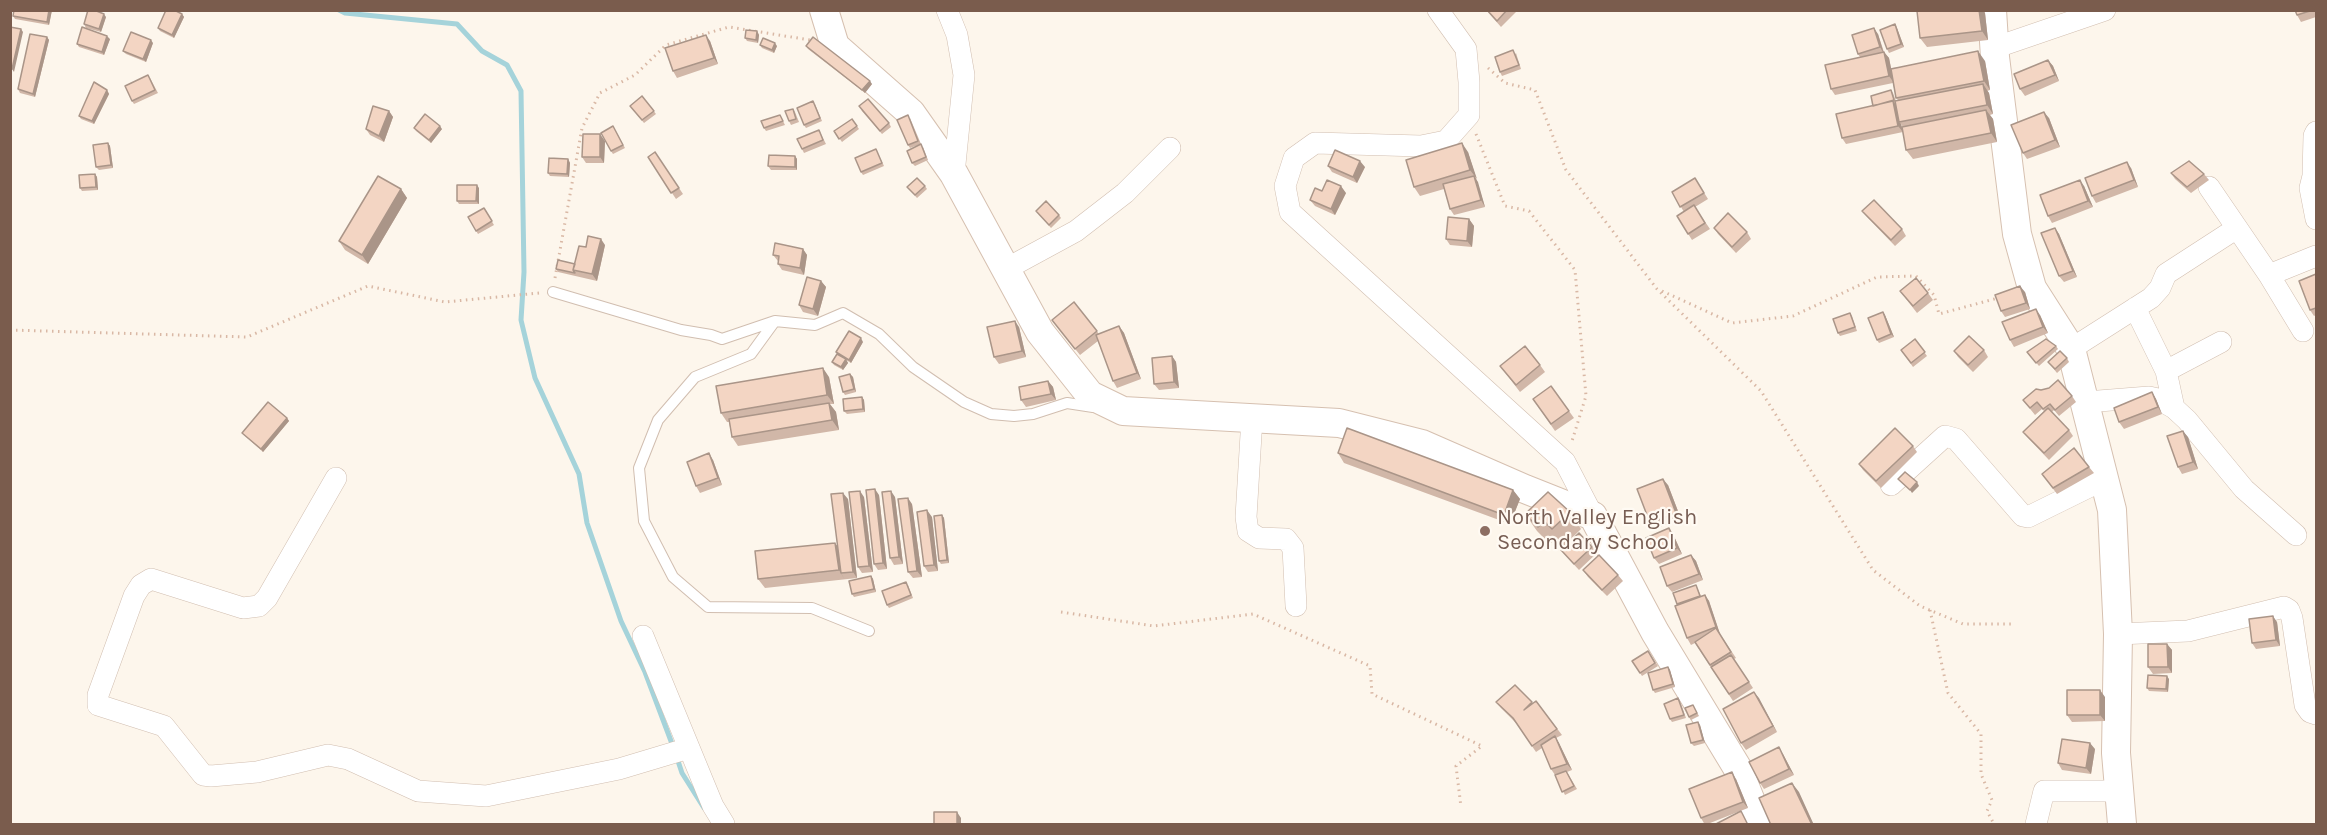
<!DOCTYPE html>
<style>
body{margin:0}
#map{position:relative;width:2327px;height:835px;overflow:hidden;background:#fdf6ec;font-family:Karla,sans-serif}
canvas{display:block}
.frame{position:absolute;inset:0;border:12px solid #7a5c4d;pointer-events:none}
</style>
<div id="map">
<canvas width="2327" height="835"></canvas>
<div class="frame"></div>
</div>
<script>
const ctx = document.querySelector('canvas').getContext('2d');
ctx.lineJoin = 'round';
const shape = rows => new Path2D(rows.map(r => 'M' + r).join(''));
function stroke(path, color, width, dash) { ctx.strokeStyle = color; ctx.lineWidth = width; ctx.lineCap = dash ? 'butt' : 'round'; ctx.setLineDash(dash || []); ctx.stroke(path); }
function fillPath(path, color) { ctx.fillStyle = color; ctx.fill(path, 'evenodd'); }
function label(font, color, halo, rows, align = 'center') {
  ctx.font = font + ' Karla,sans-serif'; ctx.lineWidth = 4.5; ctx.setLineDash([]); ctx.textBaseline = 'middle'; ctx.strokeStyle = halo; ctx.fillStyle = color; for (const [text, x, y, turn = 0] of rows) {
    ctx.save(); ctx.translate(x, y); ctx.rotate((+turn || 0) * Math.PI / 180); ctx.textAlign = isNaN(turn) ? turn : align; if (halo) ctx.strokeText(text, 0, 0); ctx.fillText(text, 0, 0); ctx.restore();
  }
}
stroke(shape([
 [339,10,345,13,457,24,482,51,507,65,521,91,524,272,521,320,535,378,579,474,587,523,621,621,645,672,674,749],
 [677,758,682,773,704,808]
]), '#a5d3da', 5);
const lane = shape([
 [553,292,681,330,711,335,722,339,775,321,751,354,695,377,658,420,639,468,644,521,673,577,708,607,812,608,869,631],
 [775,321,815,325,843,313,879,334,913,367,964,402,991,414,1014,416,1033,414,1067,403,1093,407]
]);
const street = shape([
 [947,10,957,35,964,75,954,174],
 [1438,10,1466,49,1469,82,1469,115,1446,141,1421,146,1315,143,1294,158,1285,186,1290,212,1565,462,1593,516],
 [1994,48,2105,10],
 [2316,132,2314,136,2313,176,2310,188,2316,219],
 [2209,187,2237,228],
 [1006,269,1076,231,1125,193,1170,148],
 [2269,275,2303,331],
 [2135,308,2166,371,2174,408],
 [2071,349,2151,298,2160,288,2166,274,2237,228,2269,275,2316,256],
 [2166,371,2221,342],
 [2086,402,2149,397,2158,399,2174,408,2187,420,2244,489,2296,535],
 [1252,418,1246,517,1248,531,1259,538,1286,539,1293,548,1296,606],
 [336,478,267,598,259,606,243,608,151,579,141,585,134,596,98,695,98,705,164,726,203,775,211,776,257,772,328,755,348,759,418,791,486,796,619,769,689,748],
 [1891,485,1945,436,1956,439,2023,516,2028,517,2105,479],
 [2118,634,2188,631,2284,607,2289,610,2292,618,2305,705,2310,712,2316,714],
 [643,636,713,806,724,824],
 [2036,824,2044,791,2121,791]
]);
const secondary = shape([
 [824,10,835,46,911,113,954,174,1040,332,1090,395,1123,411,1339,423,1422,444,1525,489,1593,516,1655,632,1738,769,1760,824],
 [1992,10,1995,57,2017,234,2032,288,2071,349,2112,510,2118,634,2116,753,2122,824]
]);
stroke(lane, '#d1beb0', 12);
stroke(street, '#d1beb0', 22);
stroke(secondary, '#d6c0b0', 30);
stroke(shape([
 [1488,68,1505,83,1535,90,1566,170,1657,289,1761,391,1873,570,1920,606,1963,624,2015,624],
 [1476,134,1505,206,1529,211,1575,270,1586,396,1572,441],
 [555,278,582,128,600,93,635,75,666,45,729,27,810,40],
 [1662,291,1732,323,1793,316,1877,277,1916,276,1934,295,1939,314,1998,298],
 [10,330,247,337,368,286,445,302,539,293],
 [1930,610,1948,693,1981,734,1981,774,1992,800,1987,811,1994,824],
 [1061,612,1154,626,1253,614,1370,666,1372,694,1482,746,1456,766,1461,807]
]), '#d9b8a5', 3, [1.5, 4.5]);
stroke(lane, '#fff', 10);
stroke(street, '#fff', 21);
stroke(secondary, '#fff', 28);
fillPath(shape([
 [14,10,52,10,49,25,15,19,13,16],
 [1486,10,1518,10,1501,27],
 [1923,10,1983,10,1985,13,1988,40,1927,47,1920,38],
 [2295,10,2316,10,2316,17,2301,22,2297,15],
 [182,14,184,17,174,38,160,31,158,28],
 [106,17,101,32,86,28,84,24],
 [1895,24,1897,28,1904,47,1889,53,1887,49],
 [757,31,759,35,758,43,747,41,745,38],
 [1878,34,1884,52,1889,58,1891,68,1985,61,1990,90,1987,91,1989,93,1993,114,1990,115,1993,119,1997,142,1913,159,1906,150,1903,127,1901,124,1903,132,1846,144,1842,138,1873,106,1891,90,1893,93,1896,101,1898,100,1896,98,1893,83,1835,95,1831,89,1860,57,1858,54],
 [47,37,49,40,35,97,20,93,18,89],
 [110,39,104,55,79,47,77,44],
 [710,41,718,64,677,78,673,71],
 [153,43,146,62,126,54,123,51],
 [760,45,777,46,774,53,762,48],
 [806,46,872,84,865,93,808,49],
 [1516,53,1521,69,1502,76,1500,72],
 [2048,60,2053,66,2059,81,2025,96,2020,89],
 [150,78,158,93,134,104,132,101],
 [107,90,109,94,94,124,81,119,79,116],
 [642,96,656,114,644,123,630,106],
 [815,104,822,121,806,128,804,125],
 [793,109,795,112,799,122,791,125,789,121],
 [861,110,889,123,891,127,882,134],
 [389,111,393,117,384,142,370,135,366,129],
 [780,115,785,125,766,131,764,128],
 [910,118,921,144,910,148,908,145],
 [2049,118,2060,147,2027,159,2023,153],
 [852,119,859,129,842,142,834,131],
 [613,126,625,148,613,154,611,151],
 [414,128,442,129,431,143,416,131],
 [819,130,826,144,804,153,802,149],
 [605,141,604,163,586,163,582,157],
 [108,143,110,146,113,168,99,170,96,167],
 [923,147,928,160,915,166,912,163],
 [876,149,884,166,863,175,861,172],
 [655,152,683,194,676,199,648,157],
 [1468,152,1485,207,1454,215,1450,209,1444,189,1420,196,1414,187],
 [795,156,797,159,797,170,771,170,768,166],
 [568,159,570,163,569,177,550,176,548,173],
 [1328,166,1365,167,1357,183,1332,172],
 [2131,168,2138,187,2096,203,2092,196],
 [2171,173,2204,174,2209,180,2191,193,2175,179],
 [95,174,97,177,98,190,82,191,80,188],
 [1695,178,1708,199,1695,207,1710,229,1692,240,1677,216,1684,212,1672,192],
 [925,186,927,189,917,198,907,187],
 [2084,186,2093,207,2052,223,2048,216],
 [479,188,479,204,459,204,457,201],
 [401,189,407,198,368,264,345,250,339,241],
 [1322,191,1346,193,1335,215,1315,206,1310,200],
 [484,208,494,225,478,234,468,217],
 [1036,211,1059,215,1061,218,1051,228],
 [1862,211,1902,229,1906,236,1895,246,1867,217],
 [1469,219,1474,226,1472,247,1450,245,1446,239],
 [1714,228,1747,232,1751,239,1736,253,1718,234],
 [2055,228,2059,234,2077,277,2064,282,2059,276],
 [605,245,597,281,558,272,556,269,575,264,586,247],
 [803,249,807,255,804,275,782,270,778,264,778,261,773,255],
 [2316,274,2316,315,2314,316,2310,310],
 [821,281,826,287,818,316,803,312,799,305],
 [1900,291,1928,293,1933,300,1917,313],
 [2025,292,2030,309,2005,317,2001,311],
 [1074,302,1099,334,1119,326,1124,333,1141,379,1117,388,1113,381,1098,341,1080,355,1052,320],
 [1883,312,1885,315,1894,337,1879,343,1877,340],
 [1850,313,1852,316,1857,331,1840,336,1838,333],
 [2040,315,2048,333,2014,347,2010,340],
 [1019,327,1026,357,999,364,994,357],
 [1915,339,1927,356,1913,367,1901,350],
 [863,342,851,363,846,360,848,363,843,370,834,365,832,362,839,355,836,352],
 [2056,346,2058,349,2039,366,2027,352],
 [1984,350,1988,357,1973,372,1958,357,1954,351],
 [1172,356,1176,362,1179,388,1159,390,1154,384],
 [2067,358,2069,362,2057,373,2048,362],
 [1540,365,1545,372,1520,392,1500,366],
 [850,374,853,377,856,392,845,395,843,392],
 [829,377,834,404,830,404,836,412,839,430,738,446,732,437,729,422,727,422,721,413],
 [1048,381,1053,387,1056,400,1026,407,1021,400],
 [1551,386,1574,418,1555,431,1533,399],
 [2041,390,2072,396,2076,402,2059,416,2054,410,2052,412,2069,430,2073,436,2049,460,2028,438,2023,432,2044,411,2042,409,2035,415,2023,400],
 [2152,392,2156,399,2162,414,2124,429,2119,422],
 [862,397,864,400,865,412,847,414,844,411],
 [287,418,289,421,263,452,245,436,242,433],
 [2188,437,2198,469,2182,474,2178,467],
 [1913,446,1917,452,1881,488,1863,470,1859,464],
 [1338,453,1513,490,1520,499,1510,524,1344,463],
 [713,460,722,485,700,493,696,486],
 [2089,467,2094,473,2057,494,2042,474],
 [1668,485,1681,519,1654,529,1650,523],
 [879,495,887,569,878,570,874,564],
 [864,497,873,572,862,573,858,567],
 [895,497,903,564,894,565,890,558],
 [848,499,857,578,765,588,758,579,835,543,837,546],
 [912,504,922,577,913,578,908,572],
 [1570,512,1581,529,1564,546,1556,538,1550,544,1537,531,1525,514],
 [942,515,944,518,949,563,941,564,939,561],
 [932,517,938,571,928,572,924,566],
 [1669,528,1673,534,1682,554,1659,564,1654,558],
 [1592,547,1597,553,1579,570,1566,556,1561,550],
 [1691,555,1696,561,1703,580,1672,592,1667,586],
 [1583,570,1618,575,1623,581,1607,596,1588,577],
 [871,576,873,579,876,592,854,597,852,594],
 [908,585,913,598,889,608,887,605],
 [1696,585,1701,596,1705,595,1709,601,1720,634,1736,658,1734,659,1753,688,1733,701,1695,643,1691,645,1687,638,1678,605],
 [2277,622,2280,646,2256,649,2252,643],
 [2167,644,2172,650,2172,673,2153,674,2148,667],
 [1648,651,1658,666,1642,676,1632,661],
 [1668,667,1670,670,1675,687,1655,693,1653,690],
 [2169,679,2168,692,2149,691,2147,688],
 [1515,685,1533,704,1536,701,1562,735,1556,738,1559,743,1572,770,1567,772,1577,789,1565,795,1555,775,1551,769,1542,748,1536,752,1517,724,1501,708,1496,702],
 [1754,692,1777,732,1746,750,1741,743],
 [2105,697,2105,721,2072,722,2067,715],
 [1678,698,1680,701,1686,718,1672,722,1670,719],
 [1693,705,1699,716,1691,720,1689,717],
 [1700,725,1705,743,1694,746,1691,743],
 [2095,749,2091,774,2062,770,2058,763],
 [1783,754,1794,775,1764,789,1760,783],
 [1736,779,1748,808,1705,825,1701,818]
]), '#d1b7a8');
fillPath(shape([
 [49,10,52,10,49,25,47,22],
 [1979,10,1983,10,1985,13,1988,40,1982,31],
 [104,14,106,17,101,32,99,29],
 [182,14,184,17,174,38,172,35],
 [1895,24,1897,28,1904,47,1901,44],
 [1874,28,1878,34,1884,54,1880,47],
 [21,29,23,32,14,72,12,69],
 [757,31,759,35,758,43,756,40],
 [706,35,710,41,718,64,714,58],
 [107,36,110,39,104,55,102,52],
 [47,37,49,40,35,97,33,94],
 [151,40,153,43,146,62,143,59],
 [775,43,777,46,774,53,772,50],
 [1978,51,1985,61,1990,90,1984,81],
 [1884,52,1889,58,1894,83,1889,76],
 [2048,60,2053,66,2059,81,2055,75],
 [870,81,872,84,865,93,862,90],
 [1983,84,1989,93,1993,114,1987,105],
 [107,90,109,94,94,124,92,121],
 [1893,101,1898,108,1899,122,1901,124,1903,132,1898,126],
 [1986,110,1993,119,1997,142,1991,133],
 [389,111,393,117,384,142,379,136],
 [2044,112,2049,118,2060,147,2055,140],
 [440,126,442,129,431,143,429,140],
 [600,134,605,141,604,163,600,157],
 [108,143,110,146,113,168,111,165],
 [1462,143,1468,152,1477,179,1470,170],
 [795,156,797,159,797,170,795,167],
 [568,159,570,163,569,177,567,174],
 [1360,161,1365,167,1357,183,1353,177],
 [2127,162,2131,168,2138,187,2134,180],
 [95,174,97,177,98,190,96,187],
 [1474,176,1478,182,1485,207,1481,200],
 [2080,180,2084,186,2093,207,2088,201],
 [477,185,479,188,479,204,476,201],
 [1341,186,1346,193,1335,215,1331,209],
 [401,189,407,198,368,264,362,255],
 [1469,219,1474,226,1472,247,1467,241],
 [2055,228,2059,234,2077,277,2073,271],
 [601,239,605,245,597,281,592,274],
 [803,249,807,255,804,275,800,268],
 [821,281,826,287,818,316,813,309],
 [2020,286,2025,292,2030,309,2026,303],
 [2036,309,2040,315,2048,333,2043,327],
 [1883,312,1885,315,1894,337,1891,334],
 [1015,321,1019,327,1026,357,1022,351],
 [1119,326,1124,333,1141,379,1137,373],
 [861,338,863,342,851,363,849,360],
 [1172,356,1176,362,1179,388,1174,382],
 [846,359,848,363,843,370,841,367],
 [823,368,829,377,834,404,827,395],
 [850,374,853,377,856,392,854,389],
 [1048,381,1053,387,1056,400,1051,394],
 [2152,392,2156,399,2162,414,2158,407],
 [862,397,864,400,865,412,863,409],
 [829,403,836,412,839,430,832,420],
 [287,418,289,421,263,452,261,449],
 [2183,431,2188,437,2198,469,2193,462],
 [709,453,713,460,722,485,718,478],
 [1663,479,1668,485,1681,519,1676,513],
 [1917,482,1919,486,1912,493,1910,490],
 [875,489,879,495,887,569,883,563],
 [1513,490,1520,499,1510,524,1504,515],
 [860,491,864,497,873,572,869,566],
 [891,491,895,497,903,564,899,557],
 [843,493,848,499,857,578,853,572],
 [908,498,912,504,922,577,917,571],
 [927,510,932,517,938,571,934,565],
 [942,515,944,518,949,563,947,560],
 [1669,528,1673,534,1682,554,1677,548],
 [835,543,842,552,841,573,845,580,839,570],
 [1691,555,1696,561,1703,580,1699,574],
 [871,576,873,579,876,592,874,589],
 [1705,595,1709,601,1720,634,1716,627],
 [2273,616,2277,622,2280,646,2276,640],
 [2167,644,2172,650,2172,673,2168,667],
 [1668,667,1670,670,1675,687,1673,684],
 [2167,676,2169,679,2168,692,2166,689],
 [2100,690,2105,697,2105,721,2100,715],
 [1754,692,1759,698,1777,732,1773,726],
 [1698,722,1700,725,1705,743,1703,740],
 [1555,736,1559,743,1572,770,1567,764],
 [2090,743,2095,749,2091,774,2086,768],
 [1779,747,1783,754,1794,775,1789,769],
 [1732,772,1736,779,1748,808,1743,802],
 [1792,783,1799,792,1814,825,1812,825],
 [957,812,961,818,961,825,957,825]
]), '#aa9588');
const building = shape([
 [14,10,49,10,47,22,13,16,14,10],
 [88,10,94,10,104,14,99,29,84,24,88,10],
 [166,10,174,10,182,14,172,35,158,28,166,10],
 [1487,10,1507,10,1497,21,1487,10],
 [1923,10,1979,10,1982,31,1920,38,1917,11,1923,10],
 [2295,10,2313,10,2297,15,2295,10],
 [1895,24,1901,44,1887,49,1880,30,1895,24],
 [10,27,21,29,12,69,10,69,10,27],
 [82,27,107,36,102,52,77,44,82,27],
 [1874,28,1880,47,1858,54,1852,35,1874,28],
 [746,30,757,31,756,40,745,38,746,30],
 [131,32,151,40,143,59,123,51,131,32],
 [30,34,47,37,33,94,18,89,30,34],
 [706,35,714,58,673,71,665,48,706,35],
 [813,37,870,81,862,90,806,46,813,37],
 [763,38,775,43,772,50,760,45,763,38],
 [1513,50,1519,65,1500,72,1495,57,1513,50],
 [1978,51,1984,81,1896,98,1891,69,1978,51],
 [1884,52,1889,76,1831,89,1825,65,1884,52],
 [2048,60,2055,75,2020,89,2014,74,2048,60],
 [148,75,155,90,132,101,125,86,148,75],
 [94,82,107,90,92,121,79,116,94,82],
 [1983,84,1987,105,1899,122,1895,101,1983,84],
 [1891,90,1894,100,1873,106,1871,96,1891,90],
 [642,96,654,111,642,120,630,106,642,96],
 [868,99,889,123,880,131,859,106,868,99],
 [813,101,820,118,804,125,797,108,813,101],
 [1893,101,1898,126,1842,138,1836,114,1893,101],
 [373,106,389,111,379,136,366,129,373,106],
 [793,109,796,119,789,121,785,111,793,109],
 [1986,110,1991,133,1906,150,1902,127,1986,110],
 [2044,112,2055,140,2023,153,2011,125,2044,112],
 [425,114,440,126,429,140,414,128,425,114],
 [780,115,783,121,764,128,761,121,780,115],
 [908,115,918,141,908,145,897,120,908,115],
 [852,119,857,126,839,139,834,131,852,119],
 [613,126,623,145,611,151,601,133,613,126],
 [819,130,823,140,802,149,797,139,819,130],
 [583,134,600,134,600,157,582,157,583,134],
 [108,143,111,165,96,167,93,145,108,143],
 [1462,143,1470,170,1414,187,1406,160,1462,143],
 [921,144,926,157,912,163,907,151,921,144],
 [876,149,882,163,861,172,855,158,876,149],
 [1335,150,1360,161,1353,177,1328,166,1335,150],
 [655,152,679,188,671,193,648,157,655,152],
 [769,155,795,156,795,167,768,166,769,155],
 [549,158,568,159,567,174,548,173,549,158],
 [2189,161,2204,174,2187,187,2171,173,2189,161],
 [2127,162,2134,180,2092,196,2085,178,2127,162],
 [95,174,96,187,80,188,79,175,95,174],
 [378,176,401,189,362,255,339,241,378,176],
 [1474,176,1481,200,1450,209,1443,184,1474,176],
 [917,178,925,186,915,195,907,187,917,178],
 [1695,178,1704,193,1680,207,1672,192,1695,178],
 [1327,180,1341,186,1331,209,1310,200,1315,188,1322,191,1327,180],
 [2080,180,2088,201,2048,216,2040,195,2080,180],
 [457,185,477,185,476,201,457,201,457,185],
 [1874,200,1902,229,1891,240,1862,211,1874,200],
 [1046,201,1059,215,1049,225,1036,211,1046,201],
 [1694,205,1705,223,1688,234,1677,216,1694,205],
 [484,208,492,221,476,231,468,217,484,208],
 [1728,213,1747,232,1732,247,1714,228,1728,213],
 [1448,217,1469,219,1467,241,1446,239,1448,217],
 [2055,228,2073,271,2059,276,2041,233,2055,228],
 [588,236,601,239,592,274,573,270,579,246,586,247,588,236],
 [775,243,803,249,800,268,778,264,779,256,773,255,775,243],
 [558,260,575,264,573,270,575,273,556,269,558,260],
 [2316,274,2316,308,2310,310,2299,281,2316,274],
 [807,277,821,281,813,309,799,305,807,277],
 [1916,278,1928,293,1913,306,1900,291,1916,278],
 [2020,286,2026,303,2001,311,1995,295,2020,286],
 [1074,302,1097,331,1075,349,1052,320,1074,302],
 [2036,309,2043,327,2010,340,2002,322,2036,309],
 [1883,312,1891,334,1877,340,1868,318,1883,312],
 [1850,313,1855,327,1838,333,1833,319,1850,313],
 [1015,321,1022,351,994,357,987,327,1015,321],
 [1119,326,1137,373,1113,381,1096,335,1119,326],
 [849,331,861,338,849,360,836,352,849,331],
 [1969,336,1984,350,1968,365,1954,351,1969,336],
 [1915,339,1925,352,1911,363,1901,350,1915,339],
 [2046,339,2056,346,2036,363,2027,352,2046,339],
 [1525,346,1540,365,1516,385,1500,366,1525,346],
 [2060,351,2067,358,2055,369,2048,362,2060,351],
 [837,354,846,359,841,367,832,362,837,354],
 [1172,356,1174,382,1154,384,1152,358,1172,356],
 [823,368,827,395,721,413,716,386,823,368],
 [850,374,854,389,843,392,839,377,850,374],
 [2058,380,2072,396,2055,410,2050,404,2043,409,2037,402,2030,408,2023,400,2036,389,2041,390,2049,388,2058,380],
 [1048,381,1051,394,1021,400,1019,387,1048,381],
 [1551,386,1569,411,1551,424,1533,399,1551,386],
 [2152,392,2158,407,2119,422,2114,408,2152,392],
 [862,397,863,409,844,411,843,399,862,397],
 [268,402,287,418,261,449,242,433,268,402],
 [829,403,832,420,732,437,729,419,829,403],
 [2048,408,2069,430,2044,453,2023,432,2048,408],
 [1347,428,1513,490,1504,515,1338,453,1347,428],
 [1895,428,1913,446,1876,481,1859,464,1895,428],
 [2183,431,2193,462,2178,467,2167,436,2183,431],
 [2074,448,2089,467,2053,488,2042,474,2074,448],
 [709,453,718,478,696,486,687,462,709,453],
 [1905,472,1917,482,1910,490,1898,479,1905,472],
 [1663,479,1676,513,1650,523,1637,489,1663,479],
 [875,489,883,563,874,564,866,490,875,489],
 [860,491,869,566,858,567,849,492,860,491],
 [891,491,899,557,890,558,882,492,891,491],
 [1548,492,1570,512,1552,529,1544,521,1538,527,1525,514,1548,492],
 [843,493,853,572,841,573,831,494,843,493],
 [908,498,917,571,908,572,898,499,908,498],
 [927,510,934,565,924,566,917,512,927,510],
 [942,515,947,560,939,561,934,516,942,515],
 [1669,528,1677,548,1654,558,1646,538,1669,528],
 [1579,533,1592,547,1574,564,1561,550,1579,533],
 [835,543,839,570,758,579,755,551,835,543],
 [1599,555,1618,575,1602,590,1583,570,1599,555],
 [1691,555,1699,574,1667,586,1660,567,1691,555],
 [871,576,874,589,852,594,849,581,871,576],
 [906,582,911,595,887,605,882,591,906,582],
 [1696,585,1700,596,1677,604,1673,593,1696,585],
 [1705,595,1716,627,1687,638,1675,606,1705,595],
 [2273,616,2276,640,2252,643,2249,619,2273,616],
 [1716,628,1731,652,1710,665,1695,642,1716,628],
 [2148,644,2167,644,2168,667,2148,667,2148,644],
 [1648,651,1655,663,1640,673,1632,661,1648,651],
 [1731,655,1749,682,1729,694,1711,667,1731,655],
 [1668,667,1673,684,1653,690,1648,673,1668,667],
 [2148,675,2167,676,2166,689,2147,688,2148,675],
 [1515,685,1532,702,1524,710,1536,701,1557,729,1532,746,1513,718,1496,702,1515,685],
 [2067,690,2100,690,2100,715,2067,715,2067,690],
 [1754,692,1773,726,1741,743,1723,709,1754,692],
 [1678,698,1684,715,1670,719,1664,704,1678,698],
 [1693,705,1697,713,1689,717,1685,708,1693,705],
 [1698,722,1703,740,1691,743,1686,725,1698,722],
 [1555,736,1567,764,1551,769,1541,745,1555,736],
 [2062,739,2090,743,2086,768,2058,763,2062,739],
 [1779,747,1789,769,1760,783,1749,762,1779,747],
 [1566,771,1574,786,1562,792,1555,775,1566,771],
 [1732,772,1743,802,1701,818,1689,789,1732,772],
 [1792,783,1812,825,1771,825,1759,798,1792,783],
 [1741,811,1748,825,1714,825,1741,811],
 [934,812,957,812,957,825,934,825,934,812]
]);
fillPath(building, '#f3d5c3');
stroke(building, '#aa9588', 1.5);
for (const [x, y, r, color] of [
 [1485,531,6,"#8d6e63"]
]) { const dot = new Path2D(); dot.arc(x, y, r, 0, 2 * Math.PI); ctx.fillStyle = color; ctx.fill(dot); stroke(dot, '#fffaf3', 2); }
label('22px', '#785e54', '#fffaf3', [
 ["North Valley English",1497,518],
 ["Secondary School",1497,543]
], 'left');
</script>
